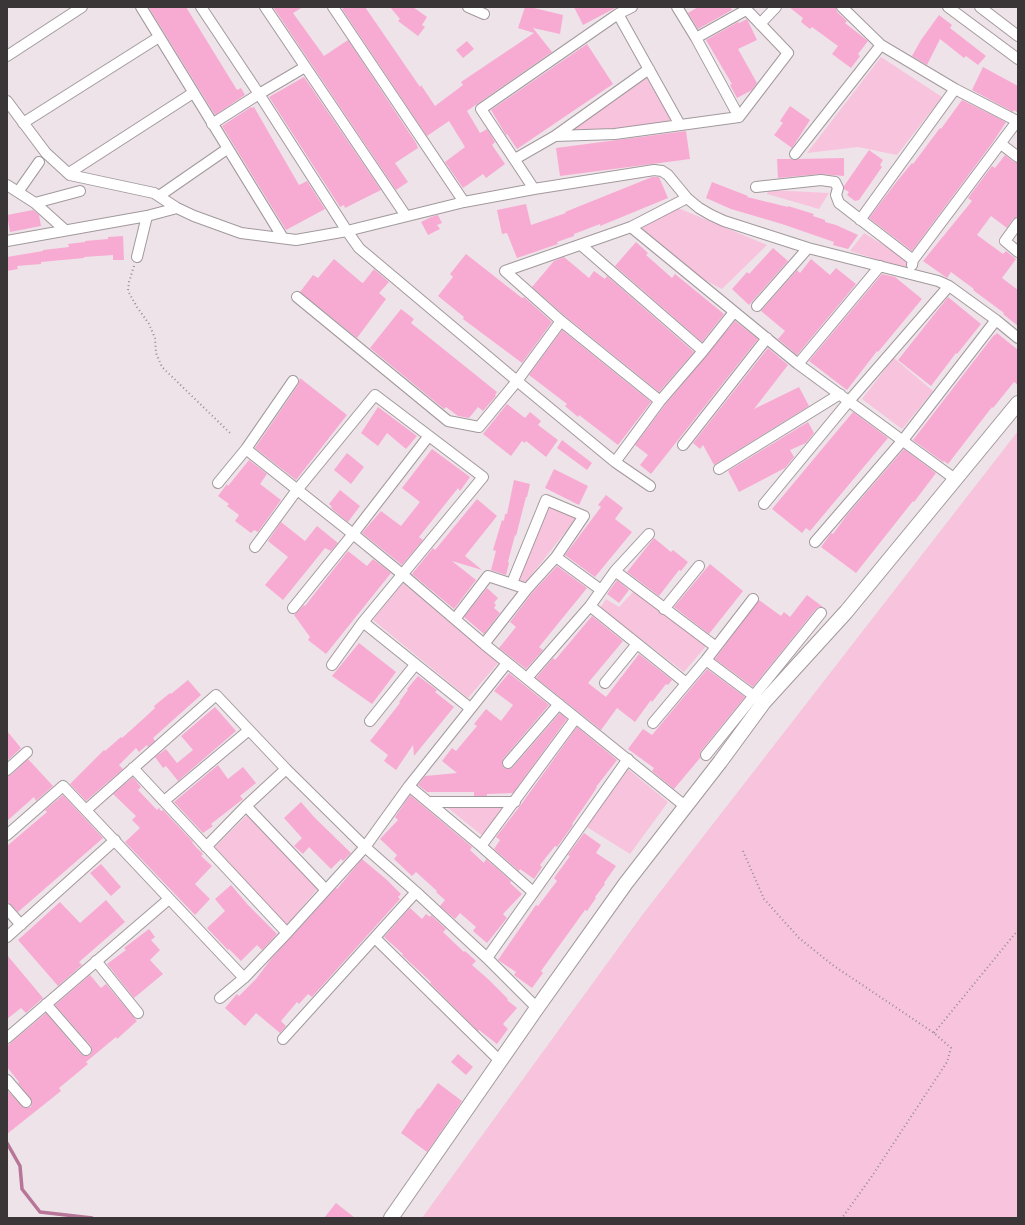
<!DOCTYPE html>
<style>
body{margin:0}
#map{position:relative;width:1025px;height:1225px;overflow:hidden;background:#ede3e8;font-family:"Golos Text",sans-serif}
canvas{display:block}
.frame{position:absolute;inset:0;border:8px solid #3a3638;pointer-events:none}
</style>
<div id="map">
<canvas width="1025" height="1225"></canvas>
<div class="frame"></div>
</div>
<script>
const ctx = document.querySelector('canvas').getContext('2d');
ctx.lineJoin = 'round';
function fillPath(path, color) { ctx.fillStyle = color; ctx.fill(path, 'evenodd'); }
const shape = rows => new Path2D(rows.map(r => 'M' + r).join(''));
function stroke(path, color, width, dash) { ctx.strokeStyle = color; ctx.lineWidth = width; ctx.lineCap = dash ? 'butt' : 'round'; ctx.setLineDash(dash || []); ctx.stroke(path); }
fillPath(shape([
 [881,57,942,97,897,155,858,147,807,153],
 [646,77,672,121,621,130,562,134],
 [769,190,829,193,819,209,767,194],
 [678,208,767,245,722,289,701,278,642,228],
 [864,233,909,261,905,268,850,251],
 [894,358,933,391,902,429,862,399],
 [1018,431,1018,1218,422,1218,643,914],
 [548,505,577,517,526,582,518,580],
 [403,583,498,663,468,698,373,620],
 [634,591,707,645,684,672,600,608,606,599,619,607],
 [628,769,668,802,630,854,587,827],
 [443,804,507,806,484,837],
 [248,814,318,888,287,925,215,847]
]), '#f8c3dc');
stroke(shape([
 [7,1143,20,1166,22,1189,40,1212,92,1218]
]), '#b77597', 3.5);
fillPath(shape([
 [151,7,186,7,237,90,241,88,245,95,215,115,149,8],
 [273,7,303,7,293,13,324,56,348,40,416,143,418,148,395,163,408,182,396,190],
 [346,7,365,7,420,87,421,85,435,106,463,85,461,82,534,33,518,28,525,7,530,7,563,15,560,34,533,28,552,52,467,111,480,133,487,129,495,142,492,145,505,164,486,178,483,174,463,188,445,162,465,147,449,121,427,136,342,9],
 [390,7,413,7,427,17,422,25,425,27,418,36,398,21,400,19],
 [574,7,617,7,583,25],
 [698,7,730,7,732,10,698,29,688,13],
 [789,7,836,7,837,12,847,21,845,23,868,41,858,54,860,56,851,68,832,54,838,46,812,27,810,29,801,22,803,18],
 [939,15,952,25,950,28,986,56,978,65,966,56,964,58,940,39,927,65,912,56,921,40],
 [747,19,757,40,738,49,757,83,752,90,737,98,730,85,732,84,706,40,738,22,739,23],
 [467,41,474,49,463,58,456,50],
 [587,44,613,84,517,149,507,134,506,135,491,110],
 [983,67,1018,86,1018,113,1014,110,1013,112,972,90],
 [304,77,381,190,345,208,344,205,340,207,269,97],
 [962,100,1006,122,993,142,912,251,869,218,898,180,912,163,913,164,940,128,941,129],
 [790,106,810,120,792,148,774,135,783,123,780,121],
 [251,107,252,108,254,107,299,185,307,181,325,209,286,230,222,126],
 [686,131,690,159,560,176,556,148],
 [869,150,883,160,880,165,882,167,859,200,855,201,847,195,849,192,844,189,844,186],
 [1005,155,1014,162,1018,163,1018,216,1013,219,1007,228,991,216,977,235,1003,254,1006,251,1016,259,1002,278,1018,290,1018,326,1003,314,1004,313,973,290,974,289,951,272,947,278,923,261,972,201,968,198,992,166,995,168],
 [844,158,844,176,820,174,778,178,777,159,791,159,794,160,799,159],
 [652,177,659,177,668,198,600,226,600,224,574,234,574,236,557,242,558,244,517,258,507,233,502,234,497,210,526,204,531,225,566,213,565,212],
 [712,182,748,196,747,197,788,207,788,206,814,214,813,216,825,220,825,222,836,225,858,235,848,249,833,245,834,242,782,224,731,209,706,198],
 [33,210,39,215,41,226,10,232,7,215],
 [438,215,442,223,437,225,440,229,428,235,421,222,431,217],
 [123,236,124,260,113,260,113,255,84,257,84,258,41,262,41,264,17,266,18,269,7,271,7,257,43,251,43,250,69,247,68,244,85,242,85,241,108,239,108,237],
 [636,242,648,253,646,255,672,278,675,274,724,314,702,342,615,266],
 [773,248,788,261,749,305,732,289,747,272,749,274],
 [466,254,522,298,524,297,552,322,522,363,463,319,464,317,438,296,453,277,450,274],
 [564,257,589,278,594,271,605,279,607,276,694,352,659,392,565,316,532,287,554,261],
 [334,259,361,282,363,283,374,269,389,282,379,293,386,299,357,338,300,292,313,275,318,278],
 [811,259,830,275,836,268,856,284,797,355,778,339,785,331,761,311,797,270,800,273],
 [882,274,895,277,922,299,878,352,877,351,847,390,809,361],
 [948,297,981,324,957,354,956,353,931,386,898,360],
 [401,309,414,319,411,323,497,392,495,395,496,396,483,411,478,407,469,418,458,416,446,407,444,409,370,348],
 [735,321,758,339,651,474,640,465,648,455,635,445,665,405],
 [562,330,651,402,618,445,579,415,578,417,565,406,567,404,529,375],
 [997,333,1018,350,1018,385,1014,382,993,408,992,407,948,464,944,461,943,462,913,440,994,335,995,335],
 [768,348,788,365,754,409,799,387,809,406,714,465,703,445,700,449,693,443],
 [300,378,347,415,296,480,255,448,298,385],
 [507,404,525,418,530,412,541,421,538,425,558,440,546,457,526,441,525,443,522,441,511,456,483,434],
 [378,407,417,436,406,449,387,433,378,446,361,433],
 [853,412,888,438,810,531,806,528,802,533,772,509],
 [808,422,814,433,806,443,790,450,794,457,785,468,739,492,728,471],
 [562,440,592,463,587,470,557,448],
 [432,449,470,477,460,491,458,488,419,537,423,540,402,565,362,533,381,511,401,526,420,502,402,488],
 [904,449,936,473,914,502,913,501,856,573,821,547,829,536,831,533,833,534,847,515],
 [347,453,364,467,351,484,334,470],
 [249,460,267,474,260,484,281,500,258,532,254,530,251,533,235,521,239,515,227,506,229,504,218,496,227,484,228,486],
 [554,469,588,486,579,505,545,488],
 [514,480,530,484,527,497,526,497,516,536,515,535,510,554,508,562,509,563,506,575,491,570,496,551,493,550,502,520,504,521,505,514,507,514],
 [340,490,360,506,348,522,331,508,332,507,329,504],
 [606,495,623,508,615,519,632,532,595,577,565,555,601,507,598,505],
 [477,499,497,516,465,556,482,570,452,561,476,580,454,609,412,574,433,548,435,550],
 [281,522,305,541,317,526,338,543,331,551,325,548,283,600,265,585,288,557,268,541],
 [654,538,671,552,673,550,688,562,681,571,679,570,659,596,627,572],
 [348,551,367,566,373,559,391,573,326,654,308,640,310,637,294,615,304,605,305,606],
 [710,564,743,591,709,634,674,607],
 [557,566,587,588,539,647,543,650,526,669,499,648,516,627,510,622,532,593],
 [617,580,629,590,619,603,607,594],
 [487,588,498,598,494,603,496,605,494,608,500,613,484,634,464,617],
 [807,595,823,607,819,607,816,609,753,687,715,659,759,600,781,616,784,612,790,617],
 [592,616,623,641,588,683,606,697,639,654,672,680,668,685,666,684,652,702,651,700,635,722,617,708,601,730,536,678,553,658,555,660],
 [359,643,396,672,372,704,332,676],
 [707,669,745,697,701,751,700,754,700,758,674,789,652,771,654,768,628,749,643,729,652,735],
 [509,673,549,705,503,759,502,765,504,768,510,769,513,767,560,713,567,719,513,793,487,794,487,796,474,796,474,792,427,792,418,785,425,776,457,773,442,761,452,748,456,751,477,726,474,724,486,709,501,721,513,705,494,691],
 [418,676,437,690,435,692,454,707,414,756,413,745,396,770,384,761,388,755,370,741,400,703,399,702,408,690,407,689],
 [188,680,201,695,153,738,155,741,148,747,147,745,139,752,136,748,119,765,123,769,86,801,70,784,104,750,105,751,121,737,122,738,142,720,155,708,154,706,170,693,171,694],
 [215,707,236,731,178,781,166,766,163,768,155,757,166,749,177,763,193,750,181,736],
 [577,727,617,760,596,787,597,787,592,795,572,824,573,825,557,847,555,846,540,865,542,867,534,879,520,869,519,871,494,849,500,840,496,837,520,806],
 [7,731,21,748,7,761],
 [28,759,53,786,36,801,34,797,7,821,7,776,11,775],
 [218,765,228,779,243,767,256,783,240,796,243,799,211,824,213,826,203,833,174,802],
 [133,777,141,787,138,790,157,810,159,808,161,811,163,810,193,842,192,842,194,845,203,854,201,856,212,866,195,884,210,899,195,915,125,842,140,828,132,820,136,816,113,794],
 [63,795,103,838,18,912,7,901,7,846,47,812,45,810],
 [410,795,472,847,470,850,484,863,486,859,511,881,510,883,522,894,503,914,507,918,487,943,473,931,476,927,460,913,455,919,440,906,445,900,436,892,437,891,416,872,412,876,394,859,397,855,380,839,398,820,395,817],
 [301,802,314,817,351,853,343,861,341,859,331,869,309,847,303,854,294,846,302,838,284,818],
 [584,833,601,845,596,853,616,866,604,883,605,884,595,897,596,898,587,911,585,910,541,971,543,973,532,988,514,975,516,972,498,960,536,905,538,906,557,881,554,878,570,856,568,855],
 [362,859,387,880,401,894,398,897,400,899,312,997,308,994,299,1004,297,1002,281,1021,286,1026,280,1033,256,1013,245,1026,225,1008,237,994,239,996,256,979,271,959,336,888,337,889],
 [101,864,121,887,111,896,90,873],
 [231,885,248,905,277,934,262,950,257,945,241,961,229,949,228,950,207,928,225,911,215,899],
 [106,900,125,922,79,962,82,965,58,986,18,940,60,902,80,923],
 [410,908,422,919,426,914,430,917,431,915,446,929,443,932,464,952,465,951,476,961,472,965,488,979,508,999,507,1000,517,1008,503,1024,508,1029,497,1044,479,1030,478,1031,430,983,431,982,402,955,403,954,384,937],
 [149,929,155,937,151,940,160,950,150,960,163,974,134,998,107,964,126,950,124,948],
 [7,955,43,998,26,1013,21,1008,7,1019],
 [90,975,101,988,106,984,137,1021,117,1039,116,1037,86,1062,88,1064,59,1088,61,1091,7,1134,7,1092,8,1091,24,1108,31,1107,32,1101,18,1083,19,1082,7,1067,7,1046,46,1013,81,1054,84,1056,90,1055,92,1052,91,1046,55,1005],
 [458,1054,473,1067,466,1075,451,1062],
 [438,1083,462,1101,427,1152,401,1133,418,1108,419,1109],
 [336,1203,355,1218,324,1218]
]), '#f8abd2');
const street = shape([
 [141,7,283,238],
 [201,7,259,94,347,231,359,248,517,381,615,462,650,486],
 [265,7,406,216],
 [333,7,464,202],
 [468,7,484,14],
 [677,7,696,38,739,117],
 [842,7,881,45,955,89,1017,121],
 [948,7,1018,59],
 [980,7,1018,36],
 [618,14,680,125],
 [760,24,776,7],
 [696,38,746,10],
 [7,56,82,7],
 [7,101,46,153,70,175,154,193,177,208,194,216,241,233,296,240,347,231,464,202,534,189,654,170,662,171,668,175,687,198,699,208,711,215,724,221,808,248,938,281,949,286,996,320,1018,338],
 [23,123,159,37],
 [212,124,259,94,305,67],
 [555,136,649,69],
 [1001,144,1018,157],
 [795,154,881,45],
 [515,159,555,136,615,134,739,117,788,53,744,7],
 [69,173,193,93],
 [7,185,35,203,65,230],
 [756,187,821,180,835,182,838,188,836,195,839,203,913,260],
 [534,189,481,109,618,14,632,7],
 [18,192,39,162],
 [159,196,227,149],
 [35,203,80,191],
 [860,220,955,89],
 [1018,223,1005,241,1018,252],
 [631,227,798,364,955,479],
 [7,241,147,216,177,208],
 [581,245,703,351],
 [137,257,147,216],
 [912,265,913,260,1018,120],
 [297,297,448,421,479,427,517,381,561,321],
 [757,306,808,248],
 [798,364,880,266],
 [660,401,561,321,505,271,631,227,687,198],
 [683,445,767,338],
 [246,449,353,534,402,574,484,644,685,806],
 [615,462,660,401,703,351,734,312],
 [719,469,840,394],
 [218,483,246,449,293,381],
 [764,504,849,401,949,286],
 [815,542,903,440,996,320],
 [255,547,297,490,375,395,483,477,363,622,332,665],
 [556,557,601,590],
 [615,571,716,647],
 [590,606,686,683],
 [293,608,353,534,428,437],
 [664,609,699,566],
 [455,619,488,576,527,589],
 [363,622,470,708],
 [484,644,527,589,556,557,584,516,546,500,512,583],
 [706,660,758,699],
 [527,678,590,606,615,571,649,534],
 [605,683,637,644],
 [370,721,415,665],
 [653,723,706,660,753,599],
 [706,755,821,613],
 [508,763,559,704],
 [133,768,287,933],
 [7,770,27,752],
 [409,786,481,846,533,892],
 [164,801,249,730],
 [430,802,515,802],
 [246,806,326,890],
 [86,810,216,695,286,769,365,847,416,892,487,958,537,1008],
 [7,835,63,786,244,978],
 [481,846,576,718],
 [206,847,246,806,286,769],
 [7,909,21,925],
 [7,937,115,840],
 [375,938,500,1061],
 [487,958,628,759],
 [96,961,138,1013],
 [220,998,244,978,287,933,365,847,409,786,507,663],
 [46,1004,86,1050],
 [7,1038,169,899],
 [283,1039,416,892],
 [7,1080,26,1102]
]);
const secondary = shape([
 [391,1218,537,1008,626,883,720,762,764,702,846,612,1018,403]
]);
stroke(street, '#a2999d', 12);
stroke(secondary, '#a2999d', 16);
stroke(shape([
 [134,266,129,282,128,291,137,307,149,324,155,338,156,353,162,367,230,433],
 [743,851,764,899,799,938,834,966,934,1033,951,1048,947,1062,872,1176,842,1218],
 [934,1033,1018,930]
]), '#948d91', 2, [1, 3]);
stroke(street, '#fff', 10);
stroke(secondary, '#fff', 14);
</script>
